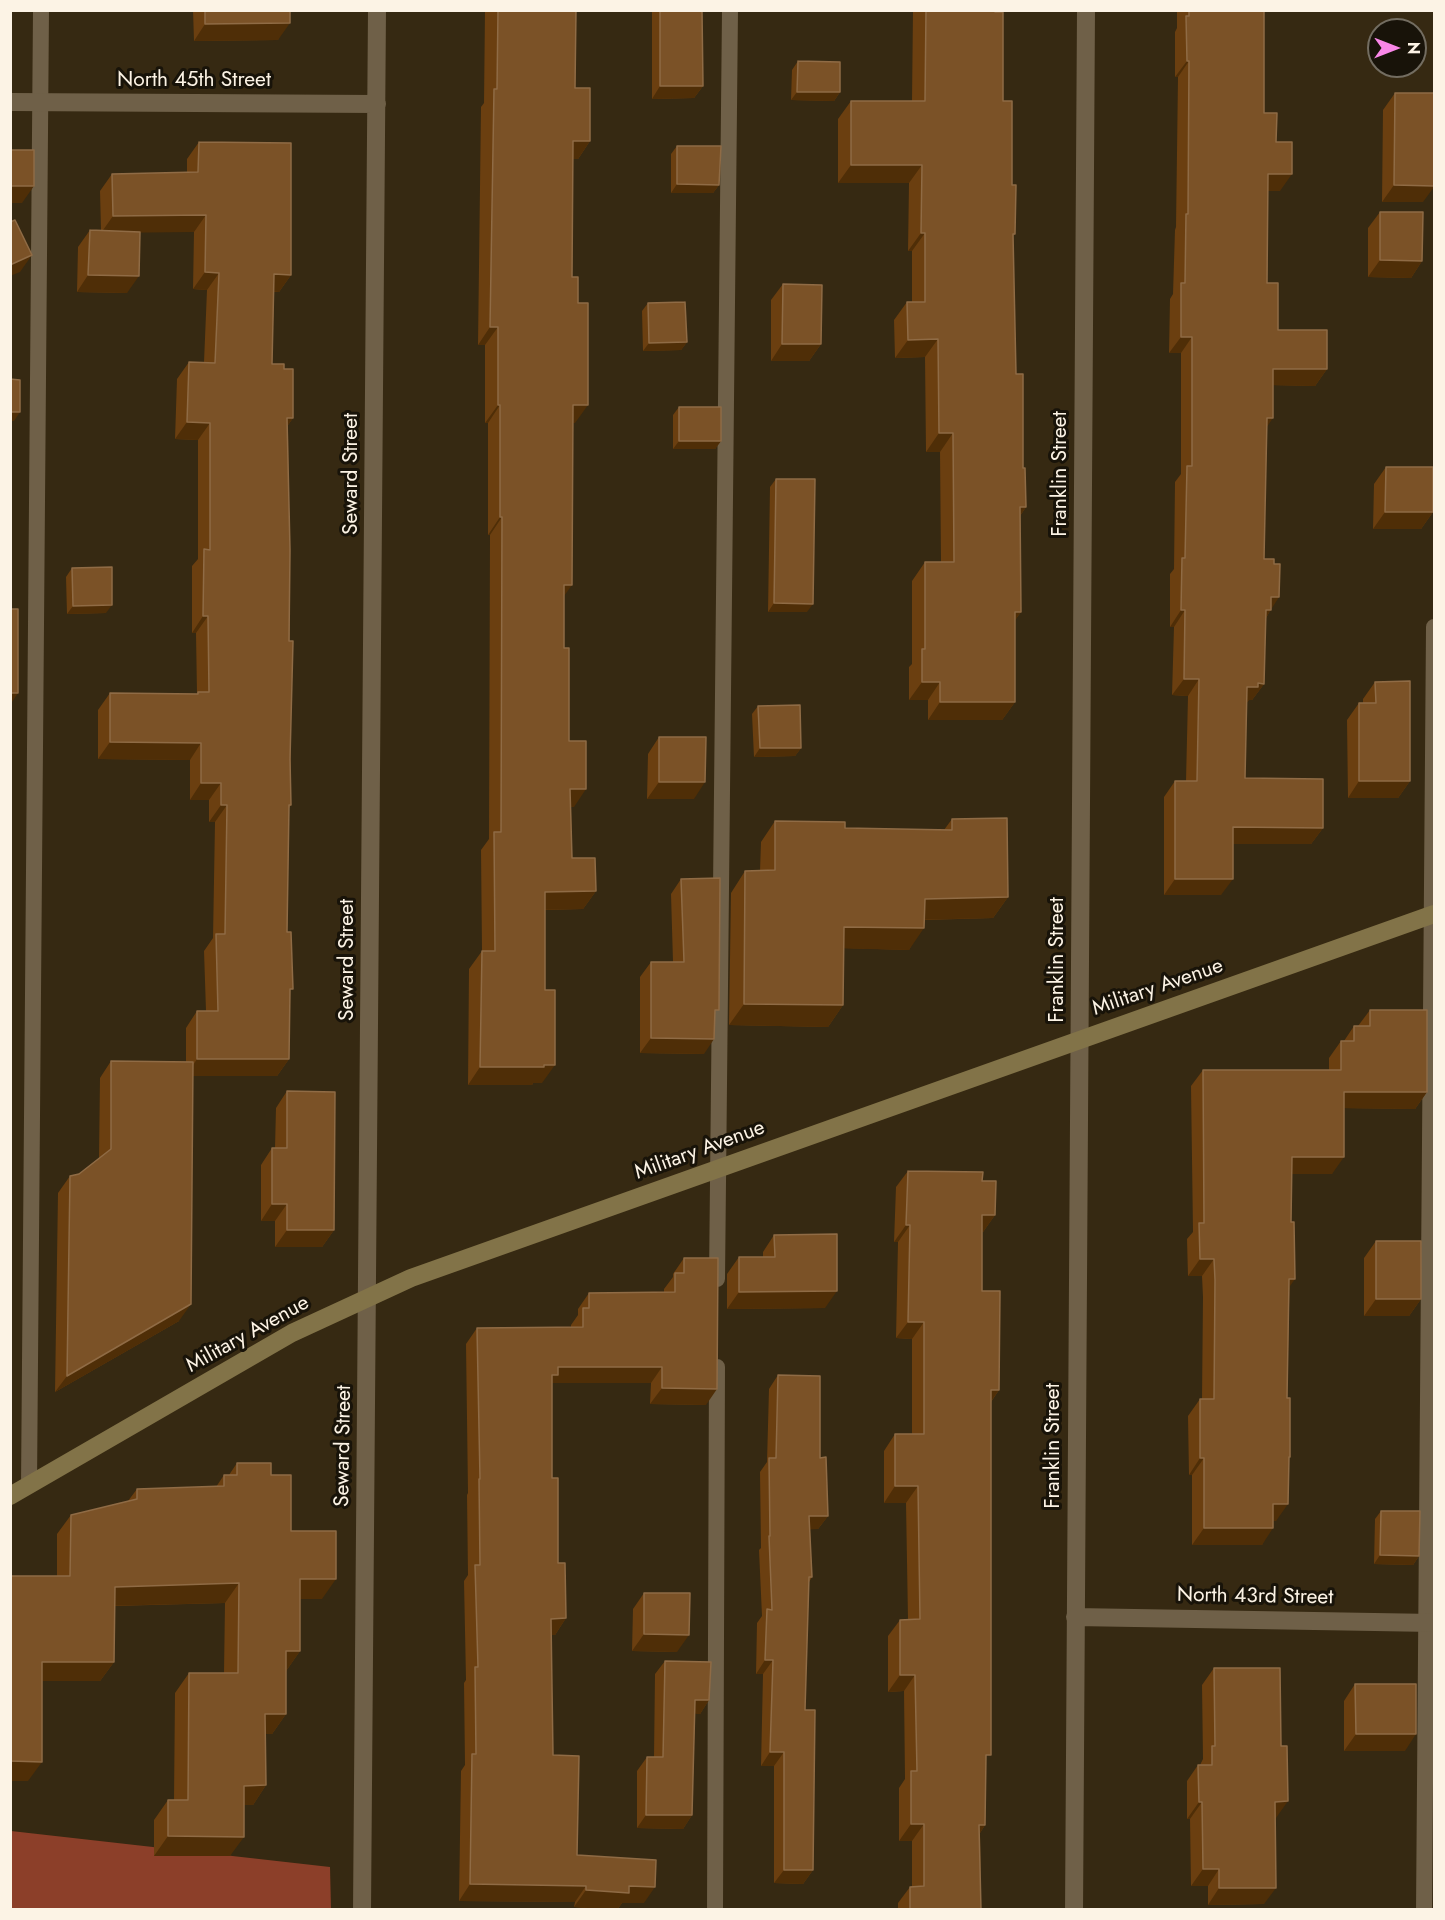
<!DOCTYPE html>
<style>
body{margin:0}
#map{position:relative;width:1445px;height:1920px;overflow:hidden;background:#362912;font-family:Jost,sans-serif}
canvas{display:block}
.frame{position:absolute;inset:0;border:12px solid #fcf3e5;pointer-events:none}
.north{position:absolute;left:1367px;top:18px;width:60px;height:60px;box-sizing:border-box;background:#181309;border:2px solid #736d61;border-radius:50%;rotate:90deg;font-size:16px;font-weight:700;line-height:24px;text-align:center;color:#fcf3e5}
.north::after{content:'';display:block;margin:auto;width:21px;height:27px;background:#f987e8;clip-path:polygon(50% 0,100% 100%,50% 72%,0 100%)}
</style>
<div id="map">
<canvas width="1445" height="1920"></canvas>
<div class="frame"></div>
<div class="north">N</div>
</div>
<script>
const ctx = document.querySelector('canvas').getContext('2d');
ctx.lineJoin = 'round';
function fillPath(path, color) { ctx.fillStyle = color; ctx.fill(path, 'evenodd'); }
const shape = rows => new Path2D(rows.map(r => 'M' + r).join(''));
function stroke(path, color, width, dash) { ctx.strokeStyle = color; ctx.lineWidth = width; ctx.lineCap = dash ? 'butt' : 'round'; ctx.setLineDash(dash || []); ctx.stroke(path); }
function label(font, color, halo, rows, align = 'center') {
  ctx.font = font + ' Jost,sans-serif'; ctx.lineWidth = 6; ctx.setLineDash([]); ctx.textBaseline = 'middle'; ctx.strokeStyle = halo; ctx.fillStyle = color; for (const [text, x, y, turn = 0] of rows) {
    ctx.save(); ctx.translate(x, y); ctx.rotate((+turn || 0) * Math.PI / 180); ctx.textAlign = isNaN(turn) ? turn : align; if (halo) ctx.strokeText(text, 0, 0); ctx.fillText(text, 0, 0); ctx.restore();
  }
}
fillPath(shape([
 [11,1831,330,1867,331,1909,11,1910]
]), '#8c3f29');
stroke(shape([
 [717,1279,730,10],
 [29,1485,41,10],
 [715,1910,717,1367],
 [1424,1910,1434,627]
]), '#6f6048', 16);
stroke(shape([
 [10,102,377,104],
 [1075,1617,1434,1623],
 [362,1910,377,10],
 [1074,1910,1086,10]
]), '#6f6048', 18);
stroke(shape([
 [10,1496,292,1333,411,1278,1434,914]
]), '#827348', 18);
fillPath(shape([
 [193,10,290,10,278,40,194,41],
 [485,10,576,10,575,88,590,141,578,159,573,159,572,277,575,423,573,423,564,595,564,648,569,741,574,807,571,807,572,858,596,891,583,909,545,910,542,1083,533,1083,532,1085,468,1085,469,969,482,951,481,850,489,839,490,535,488,535,488,423,485,423,485,345,478,345,481,107,484,103],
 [652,10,702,10,703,86,694,98,652,99],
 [913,10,995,10,1003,101,1012,185,1015,234,1013,236,1016,374,1026,507,1020,516,1021,612,1015,620,1015,702,1002,720,928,720,928,700,909,700,909,667,912,664,912,581,925,562,941,562,940,452,926,452,925,357,895,358,894,320,907,302,912,302,912,251,908,251,909,183,838,183,838,119,851,101,912,101],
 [1177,10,1264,10,1264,113,1276,142,1280,191,1268,191,1267,283,1278,330,1327,369,1315,386,1273,385,1267,427,1264,559,1271,609,1266,618,1264,684,1252,700,1249,700,1246,703,1245,778,1323,828,1311,844,1233,844,1221,895,1164,895,1164,797,1175,781,1186,781,1188,696,1172,695,1174,627,1170,627,1170,574,1174,569,1175,482,1181,474,1181,353,1169,353,1170,299,1173,294,1175,230,1176,227,1178,77,1175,77,1175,32,1177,28],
 [798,61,840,92,834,101,791,100,792,70],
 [1395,93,1423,202,1382,202,1383,110],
 [199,142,291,275,279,292,274,292,272,364,284,369,293,418,288,425,291,805,289,808,287,932,290,993,289,1059,277,1076,193,1076,179,1321,55,1392,58,1193,70,1176,79,1174,99,1158,100,1078,111,1061,186,1062,186,1028,197,1011,206,1011,204,951,213,938,215,822,209,822,209,800,190,800,190,760,98,759,98,710,110,693,197,694,196,633,192,633,192,566,198,559,198,440,175,439,177,379,189,362,204,362,207,290,193,289,194,232,140,232,127,293,77,292,78,247,90,230,101,230,100,191,112,174,187,173,187,159],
 [677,146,719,185,713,193,671,193,671,154],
 [1380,212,1422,261,1411,278,1368,277,1368,228],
 [783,284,821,344,809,361,771,361,771,300],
 [648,303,687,342,681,350,643,351,642,311],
 [679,407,721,441,715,449,673,449,673,415],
 [1386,467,1433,512,1421,529,1373,529,1374,484],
 [776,479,807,612,768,612,770,487],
 [72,568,106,613,67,614,66,577],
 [1375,682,1410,781,1398,798,1348,798,1347,720,1359,703,1363,703,1363,699],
 [758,706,801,748,795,756,754,757,752,714],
 [659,737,694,799,647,799,648,754],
 [952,819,1008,897,993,918,924,920,909,950,844,948,843,1005,828,1027,729,1025,731,893,745,871,760,871,761,842,775,821,845,828,944,830],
 [681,879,704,1054,640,1053,640,977,651,962,673,962,671,894],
 [1370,1010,1427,1092,1415,1109,1344,1108,1332,1174,1292,1174,1287,1398,1289,1460,1276,1521,1273,1521,1262,1545,1192,1545,1192,1475,1189,1475,1188,1416,1200,1399,1202,1399,1203,1297,1202,1276,1188,1276,1187,1239,1193,1232,1191,1086,1203,1070,1329,1070,1329,1058,1341,1041,1344,1041,1354,1026,1358,1026],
 [287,1091,334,1230,322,1247,275,1247,275,1221,261,1221,261,1165,272,1148,275,1148,276,1108],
 [908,1171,982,1181,995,1215,983,1232,982,1232,982,1291,999,1390,991,1402,985,1825,980,1833,981,1910,898,1910,898,1903,910,1887,912,1886,912,1841,899,1841,899,1788,905,1779,904,1691,888,1692,888,1636,900,1620,908,1620,906,1503,884,1503,884,1451,895,1434,912,1434,912,1339,896,1338,898,1242,894,1242,896,1187],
 [774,1235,825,1308,727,1309,727,1274,739,1257,763,1257,763,1252],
 [1376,1241,1421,1299,1409,1316,1364,1316,1364,1258],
 [684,1258,706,1405,650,1404,651,1383,552,1383,552,1478,558,1563,566,1618,555,1635,551,1635,553,1755,577,1855,644,1903,622,1903,617,1910,574,1907,575,1902,459,1901,461,1771,465,1765,464,1683,466,1680,464,1581,468,1575,467,1495,468,1493,466,1344,477,1328,571,1327,571,1325,578,1315,578,1309,589,1293,664,1292,664,1289,673,1277,673,1274],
 [778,1375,820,1458,828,1516,818,1529,810,1529,812,1577,809,1582,805,1710,813,1870,803,1884,774,1883,774,1766,761,1766,763,1674,756,1674,757,1623,762,1616,759,1550,761,1548,760,1472,767,1462,769,1389],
 [237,1463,271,1475,291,1531,322,1599,300,1599,300,1651,286,1671,286,1714,272,1734,265,1734,266,1785,253,1805,244,1805,230,1856,154,1856,154,1820,168,1800,174,1800,175,1693,189,1673,224,1673,225,1603,114,1606,114,1662,100,1681,42,1681,28,1781,57,1576,57,1534,71,1515,128,1501,137,1489,216,1487,224,1475,229,1475],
 [1381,1511,1419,1556,1413,1565,1374,1564,1375,1519],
 [644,1593,677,1652,632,1651,633,1609],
 [665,1661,709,1700,700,1714,695,1713,692,1815,683,1829,637,1828,637,1771,647,1757,654,1757,655,1674],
 [1214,1668,1276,1818,1275,1818,1264,1904,1208,1905,1208,1886,1191,1886,1190,1819,1187,1819,1187,1781,1198,1765,1200,1765,1203,1759,1202,1685],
 [1355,1684,1405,1751,1344,1751,1344,1701]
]), '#6b3f10');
fillPath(shape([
 [290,23,278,40,194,41,205,24],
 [1187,61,1189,61,1178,77,1175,77],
 [660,86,703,86,694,98,652,99],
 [797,92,840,92,834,101,791,100],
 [573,141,590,141,578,159,561,159],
 [851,165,922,165,909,183,838,183],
 [1268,174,1292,174,1280,191,1257,191],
 [677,184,719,185,713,193,671,193],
 [1394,185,1434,186,1434,187,1423,202,1382,202],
 [10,186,34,186,22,203,10,203],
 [206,215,194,232,101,233,113,216],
 [921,233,925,233,912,251,908,251],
 [32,255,20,272,10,276,10,265],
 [1380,260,1422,261,1411,278,1368,277],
 [205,272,219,273,207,290,193,289],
 [274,274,291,275,279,292,263,291],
 [88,275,139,276,127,293,77,292],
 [490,327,498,327,485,345,478,345],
 [1181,337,1192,337,1181,353,1169,353],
 [938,339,925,357,895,358,908,340],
 [687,342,681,350,643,351,649,343],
 [782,344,821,344,809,361,771,361],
 [1273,369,1327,369,1315,386,1262,385],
 [498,405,500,405,488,423,485,423],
 [573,405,588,405,575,423,560,423],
 [10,412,20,412,14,421,10,421],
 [287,418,293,418,281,435],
 [1267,418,1273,418,1262,434],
 [187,422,210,423,198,440,175,439],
 [939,433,953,433,940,452,926,452],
 [679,441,721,441,715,449,673,449],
 [1020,507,1026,507,1013,526],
 [1385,512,1433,512,1421,529,1373,529],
 [500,517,502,517,490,535,488,535],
 [564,585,572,585,559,603],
 [1271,597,1279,597,1260,627],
 [774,603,813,604,807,612,768,612],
 [112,605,106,613,67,614,73,606],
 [1181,610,1185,610,1174,627,1170,627],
 [1015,612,1021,612,1008,630],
 [203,616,208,616,196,633,192,633],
 [1184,679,1199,679,1188,696,1172,695],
 [922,682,940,682,928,700,909,700],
 [1258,683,1264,684,1252,700,1249,700,1246,704,1247,687],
 [10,693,18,693,12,702,10,702],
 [940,702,1015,702,1002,720,928,720],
 [110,742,201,743,190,760,98,759],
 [760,748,801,748,795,756,754,757],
 [1359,781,1410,781,1398,798,1348,798],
 [659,782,705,782,694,799,647,799],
 [201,783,221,783,209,800,190,800],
 [570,789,586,789,574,807,558,807],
 [221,805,227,805,215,822,209,822],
 [1233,827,1323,828,1311,844,1222,844],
 [1175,879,1233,879,1221,895,1164,895],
 [596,891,583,909,533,910,545,892],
 [1008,897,993,918,910,920,925,899],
 [844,927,924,928,909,950,829,948],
 [744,1004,843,1005,828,1027,729,1025],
 [651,1038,714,1039,704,1054,640,1053],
 [197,1059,289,1059,277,1076,186,1076],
 [555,1065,542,1083,533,1083,532,1085,468,1085,480,1067],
 [1344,1092,1427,1092,1415,1109,1332,1108],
 [1292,1157,1344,1157,1332,1174,1280,1174],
 [272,1204,287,1204,275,1221,261,1221],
 [982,1215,995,1215,983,1232,970,1232],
 [906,1225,910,1225,898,1242,894,1242],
 [287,1230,334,1230,322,1247,275,1247],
 [1200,1259,1214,1259,1202,1276,1188,1276],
 [1289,1279,1295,1279,1283,1296],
 [837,1291,825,1308,727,1309,739,1292],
 [1376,1299,1421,1299,1409,1316,1364,1316],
 [191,1304,179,1321,55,1392,67,1376],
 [908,1322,924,1322,912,1339,896,1338],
 [558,1367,662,1367,651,1383,552,1383,546,1392,540,1392],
 [662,1388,717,1389,706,1405,650,1404],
 [991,1390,999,1390,987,1407],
 [1200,1458,1204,1458,1192,1475,1189,1475],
 [895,1486,918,1486,906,1503,884,1503],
 [1273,1504,1288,1504,1276,1521,1262,1521],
 [809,1516,828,1516,818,1529,800,1530],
 [1204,1528,1273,1528,1262,1545,1192,1545],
 [1380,1555,1419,1556,1413,1565,1374,1564],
 [300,1579,336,1579,322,1599,287,1599],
 [239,1583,225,1603,101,1606,115,1587],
 [566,1618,555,1635,539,1635,551,1619],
 [644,1634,689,1635,677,1652,632,1651],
 [286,1651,300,1651,286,1671],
 [765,1660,773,1660,763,1674,756,1674],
 [42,1662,114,1662,100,1681,28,1681],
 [900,1675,915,1675,904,1691,888,1692],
 [695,1700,709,1700,700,1714,685,1713],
 [265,1714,286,1714,272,1734,251,1734],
 [1356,1734,1416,1734,1405,1751,1344,1751],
 [770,1752,784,1752,774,1766,761,1766],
 [10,1761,42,1762,28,1781,10,1781],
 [266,1785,253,1805,230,1805,244,1786],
 [1288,1801,1276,1818,1263,1818,1275,1802],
 [1199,1802,1202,1802,1190,1819,1187,1819],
 [646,1815,692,1815,683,1829,637,1828],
 [911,1824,924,1824,912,1841,899,1841],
 [979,1825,985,1825,974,1842],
 [168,1836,244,1837,230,1856,154,1856],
 [1203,1869,1219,1869,1208,1886,1191,1886],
 [784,1870,813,1870,803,1884,774,1883],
 [470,1884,586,1886,575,1902,459,1901],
 [629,1886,655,1887,644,1903,622,1903,617,1910,574,1907,586,1890],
 [1219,1888,1276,1888,1264,1904,1208,1905]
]), '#4f2e07');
const building = shape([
 [205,10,290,10,290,23,205,24,205,10],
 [498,10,576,10,575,88,590,88,590,141,573,141,572,277,578,277,578,303,588,303,588,405,573,405,572,585,564,585,564,648,569,648,569,741,586,741,586,789,570,789,572,858,595,858,596,891,545,892,545,990,555,990,555,1065,544,1065,544,1067,480,1067,482,951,495,951,494,832,501,832,502,517,500,517,500,405,498,405,498,327,490,327,494,89,497,89,498,10],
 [660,10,702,10,703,86,660,86,660,10],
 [926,10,995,10,995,12,1003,12,1003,101,1012,101,1012,185,1016,185,1015,234,1013,234,1016,374,1023,374,1023,468,1025,468,1026,507,1020,507,1021,612,1015,612,1015,702,940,702,940,682,922,682,922,649,925,649,925,562,954,562,953,433,939,433,938,339,908,340,907,302,925,302,925,233,921,233,922,165,851,165,851,101,925,101,926,10],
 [1189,10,1264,10,1264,113,1277,113,1276,142,1292,142,1292,174,1268,174,1267,283,1278,283,1278,330,1327,330,1327,369,1273,369,1273,418,1267,418,1264,559,1274,559,1274,564,1280,564,1279,597,1271,597,1271,610,1266,610,1264,684,1258,683,1258,687,1247,687,1245,778,1323,779,1323,828,1233,827,1233,879,1175,879,1175,781,1197,781,1199,679,1184,679,1185,610,1181,610,1182,558,1185,558,1187,466,1192,466,1192,337,1181,337,1181,283,1185,283,1186,214,1188,214,1189,61,1187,61,1186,16,1189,16,1189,10],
 [798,61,840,62,840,92,797,92,798,61],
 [1395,93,1434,93,1434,186,1394,185,1395,93],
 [199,142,291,143,291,275,274,274,272,364,284,364,284,369,293,369,293,418,287,418,290,550,289,641,293,641,290,759,291,805,289,805,287,932,291,932,293,989,290,989,289,1059,197,1059,197,1011,218,1011,216,934,225,934,227,805,221,805,221,783,201,783,201,743,110,742,110,693,198,694,198,692,209,692,208,616,203,616,204,549,210,550,210,423,187,422,189,362,215,363,219,273,205,272,206,215,113,216,112,174,198,172,199,142],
 [677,146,721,146,719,185,677,184,677,146],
 [10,150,34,150,34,186,10,186,10,150],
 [1380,212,1423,212,1422,261,1380,260,1380,212],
 [15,220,32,255,10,265,10,222,15,220],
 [90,230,140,232,139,276,88,275,90,230],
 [783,284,822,285,821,344,782,344,783,284],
 [685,302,687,342,649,343,648,303,685,302],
 [10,379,20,380,20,412,10,412,10,379],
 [679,407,721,407,721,441,679,441,679,407],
 [1386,467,1433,467,1433,512,1385,512,1386,467],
 [776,479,815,479,813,604,774,603,776,479],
 [112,567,112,605,73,606,72,568,112,567],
 [10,609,18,609,18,693,10,693,10,609],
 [1410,681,1410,781,1359,781,1359,703,1376,703,1375,682,1410,681],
 [800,705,801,748,760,748,758,706,800,705],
 [659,737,706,737,705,782,659,782,659,737],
 [1007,818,1008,897,925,899,924,928,844,927,843,1005,744,1004,745,871,775,870,775,821,845,822,845,828,952,830,952,819,1007,818],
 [720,878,719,1010,715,1010,714,1039,651,1038,651,962,684,962,681,879,720,878],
 [1370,1010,1427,1010,1427,1092,1344,1092,1344,1157,1292,1157,1291,1222,1294,1222,1295,1279,1289,1279,1287,1398,1290,1398,1290,1457,1289,1457,1288,1504,1273,1504,1273,1528,1204,1528,1204,1458,1200,1458,1200,1399,1214,1399,1215,1280,1214,1259,1200,1259,1199,1223,1204,1223,1203,1070,1341,1070,1341,1041,1354,1041,1354,1026,1370,1026,1370,1010],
 [111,1061,193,1062,191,1304,67,1376,70,1176,79,1174,111,1149,111,1061],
 [287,1091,335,1092,334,1230,287,1230,287,1204,272,1204,272,1148,287,1148,287,1091],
 [908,1171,983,1172,982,1181,996,1181,995,1215,982,1215,982,1291,1000,1291,999,1390,991,1390,991,1755,986,1755,985,1825,979,1825,981,1910,910,1910,910,1887,924,1886,924,1824,911,1824,911,1771,917,1771,915,1675,900,1675,900,1620,920,1619,918,1486,895,1486,895,1434,924,1434,924,1322,908,1322,910,1225,906,1225,908,1171],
 [837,1234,837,1291,739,1292,739,1257,775,1257,774,1235,837,1234],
 [1376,1241,1421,1241,1421,1299,1376,1299,1376,1241],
 [684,1258,718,1258,717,1389,662,1388,662,1367,558,1367,558,1375,552,1375,552,1478,558,1478,558,1563,565,1563,566,1618,551,1619,553,1755,579,1756,577,1855,656,1860,655,1887,629,1886,629,1893,586,1890,586,1886,470,1884,472,1754,476,1754,475,1667,478,1667,475,1565,480,1565,479,1479,480,1479,477,1328,583,1327,583,1308,589,1308,589,1293,675,1292,675,1273,684,1273,684,1258],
 [778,1375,820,1376,820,1458,826,1457,828,1516,809,1516,812,1577,809,1577,805,1710,815,1710,813,1870,784,1870,784,1752,770,1752,773,1660,765,1660,767,1609,772,1610,769,1536,770,1536,769,1458,776,1458,778,1375],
 [237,1463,271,1463,271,1475,291,1475,291,1531,336,1531,336,1579,300,1579,300,1651,286,1651,286,1714,265,1714,266,1785,244,1786,244,1837,168,1836,168,1800,188,1800,189,1673,238,1673,239,1583,115,1587,114,1662,42,1662,42,1762,10,1761,10,1576,70,1576,71,1515,137,1499,137,1489,224,1486,224,1475,237,1475,237,1463],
 [1381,1511,1420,1511,1419,1556,1380,1555,1381,1511],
 [644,1593,690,1593,689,1635,644,1634,644,1593],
 [665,1661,711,1662,709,1700,695,1700,692,1815,646,1815,647,1757,663,1757,665,1661],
 [1214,1668,1280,1668,1281,1746,1287,1746,1288,1801,1275,1802,1276,1888,1219,1888,1219,1869,1203,1869,1202,1802,1199,1802,1198,1765,1212,1765,1212,1746,1215,1746,1214,1668],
 [1355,1684,1416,1684,1416,1734,1356,1734,1355,1684]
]);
fillPath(building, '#7b5227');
stroke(building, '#8f6b45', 1.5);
label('21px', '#fcf3e5', '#181309', [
 ["North 45th Street",194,81],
 ["Seward Street",352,474,-90],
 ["Franklin Street",1061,474,-90],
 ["Seward Street",348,960,-90],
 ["Franklin Street",1058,960,-90],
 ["Military Avenue",1158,988,-19],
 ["Military Avenue",700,1151,-20],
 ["Military Avenue",248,1335,-29],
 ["Seward Street",344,1446,-89],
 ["Franklin Street",1054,1446,-90],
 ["North 43rd Street",1255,1597,1]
]);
</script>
